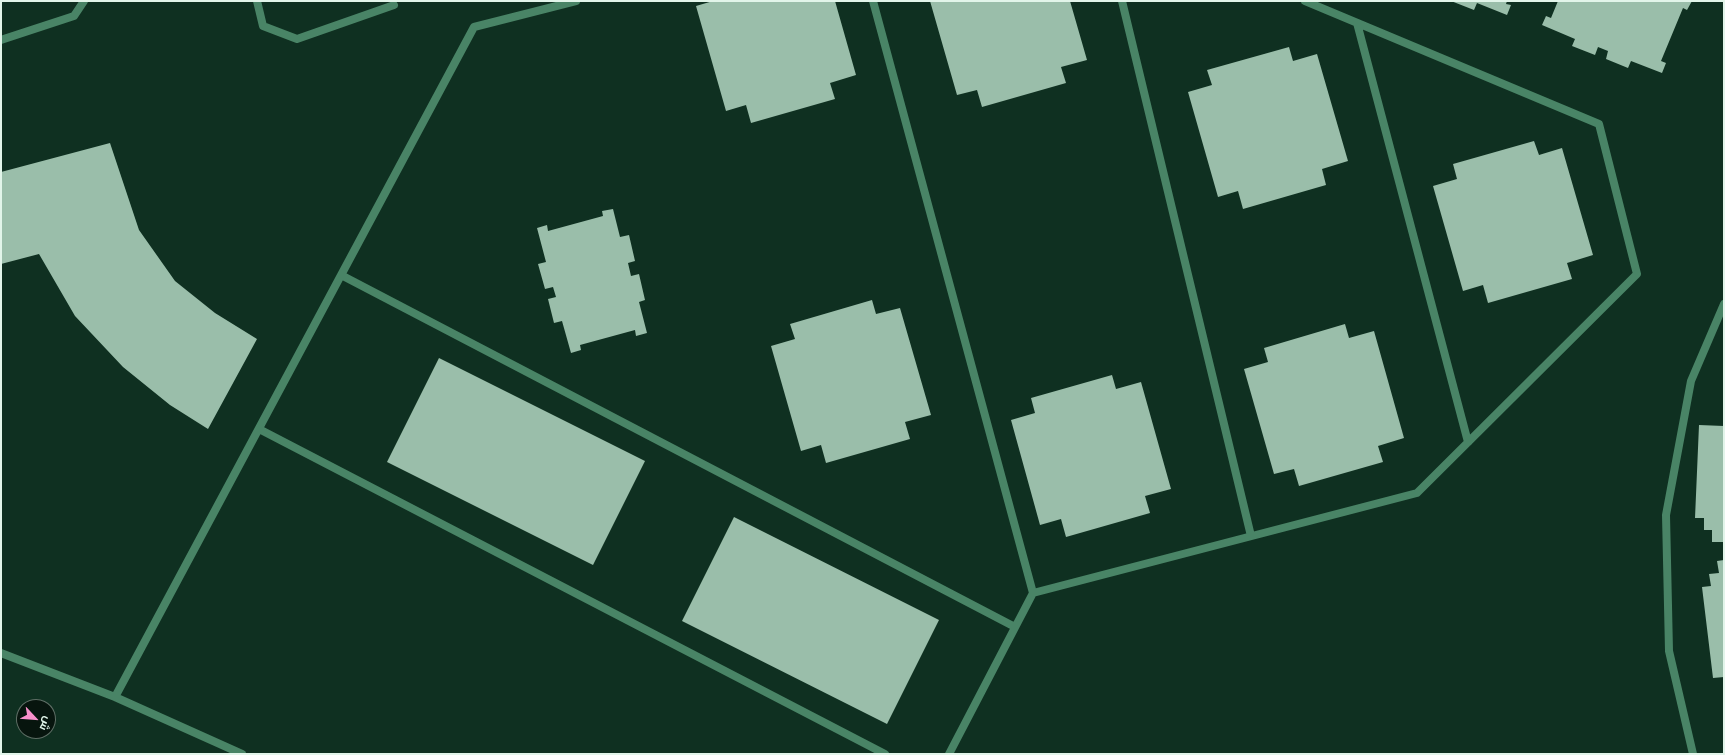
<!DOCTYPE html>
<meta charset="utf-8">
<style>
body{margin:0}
#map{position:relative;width:1725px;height:755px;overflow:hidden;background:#0f3021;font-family:"Exo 2",Cairo,sans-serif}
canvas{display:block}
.frame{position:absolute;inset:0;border:2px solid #e2f5ea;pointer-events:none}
.north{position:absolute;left:16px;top:699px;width:40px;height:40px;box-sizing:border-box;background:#07150e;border:1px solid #5f6f66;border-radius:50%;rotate:116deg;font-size:11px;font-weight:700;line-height:16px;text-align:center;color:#e2f5ea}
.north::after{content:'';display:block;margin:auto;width:14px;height:18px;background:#f890cb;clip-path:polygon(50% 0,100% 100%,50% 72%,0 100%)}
</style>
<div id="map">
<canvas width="1725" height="755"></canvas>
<div class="frame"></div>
<div class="north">ش</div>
</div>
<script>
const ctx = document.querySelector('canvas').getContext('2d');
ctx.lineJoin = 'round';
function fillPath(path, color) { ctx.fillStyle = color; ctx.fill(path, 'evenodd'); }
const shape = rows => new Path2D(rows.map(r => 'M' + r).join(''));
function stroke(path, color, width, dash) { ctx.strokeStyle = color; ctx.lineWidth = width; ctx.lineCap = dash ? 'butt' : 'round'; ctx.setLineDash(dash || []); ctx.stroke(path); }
fillPath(shape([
 [713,1,835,1,856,75,830,83,835,99,751,123,746,105,726,111,696,6],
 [930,1,1070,1,1087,60,1061,67,1066,83,982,107,977,90,957,95],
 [1451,1,1507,1,1506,4,1511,5,1507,15,1477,3,1474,10],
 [1558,1,1692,1,1687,10,1683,8,1661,61,1666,63,1662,73,1631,61,1628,68,1606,59,1608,51,1598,47,1595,55,1572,46,1575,39,1542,25,1546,16,1551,18],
 [1289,47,1293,61,1317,54,1348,161,1322,169,1326,185,1243,209,1238,191,1218,197,1188,92,1212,85,1207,70],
 [1534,141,1539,155,1562,148,1593,255,1567,263,1572,279,1488,303,1483,285,1463,291,1433,186,1457,179,1453,164],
 [110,143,139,230,175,281,215,313,257,339,208,429,170,405,123,367,75,316,39,254,1,264,1,172],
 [613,209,620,237,629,235,635,261,628,263,631,276,639,274,645,300,639,302,647,333,636,336,635,330,580,345,581,350,571,353,562,321,554,323,548,299,556,297,553,287,545,289,538,264,546,262,537,228,547,225,548,231,603,216,602,211],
 [872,300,876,314,900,308,931,415,905,422,910,439,826,463,821,445,801,451,771,346,795,339,790,324],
 [1345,324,1349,338,1374,331,1404,438,1378,446,1383,462,1299,486,1294,469,1274,474,1244,369,1268,362,1264,348],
 [439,358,645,461,593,565,387,462],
 [1112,375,1116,389,1141,382,1171,489,1145,496,1150,513,1066,537,1061,519,1040,525,1011,420,1035,413,1031,398],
 [1699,425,1724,426,1724,542,1712,542,1712,530,1704,530,1704,518,1695,518],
 [734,517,939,620,887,724,682,621],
 [1724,560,1724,677,1713,678,1702,587,1711,586,1709,574,1719,573,1717,561]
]), '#9abeaa');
stroke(shape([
 [257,1,263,26,297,39,394,5]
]), '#498466', 8);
stroke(shape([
 [873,1,1033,593,949,754],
 [1122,1,1251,536],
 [1357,23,1468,442],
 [1,40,74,16,84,1],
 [341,275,1015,627],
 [259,429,885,754],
 [1033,593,1417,493,1637,274,1599,124,1305,1],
 [1,653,115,697,242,754],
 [115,697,474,27,576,1],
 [1693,754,1669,651,1666,515,1691,381,1724,304]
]), '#498466', 8);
</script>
